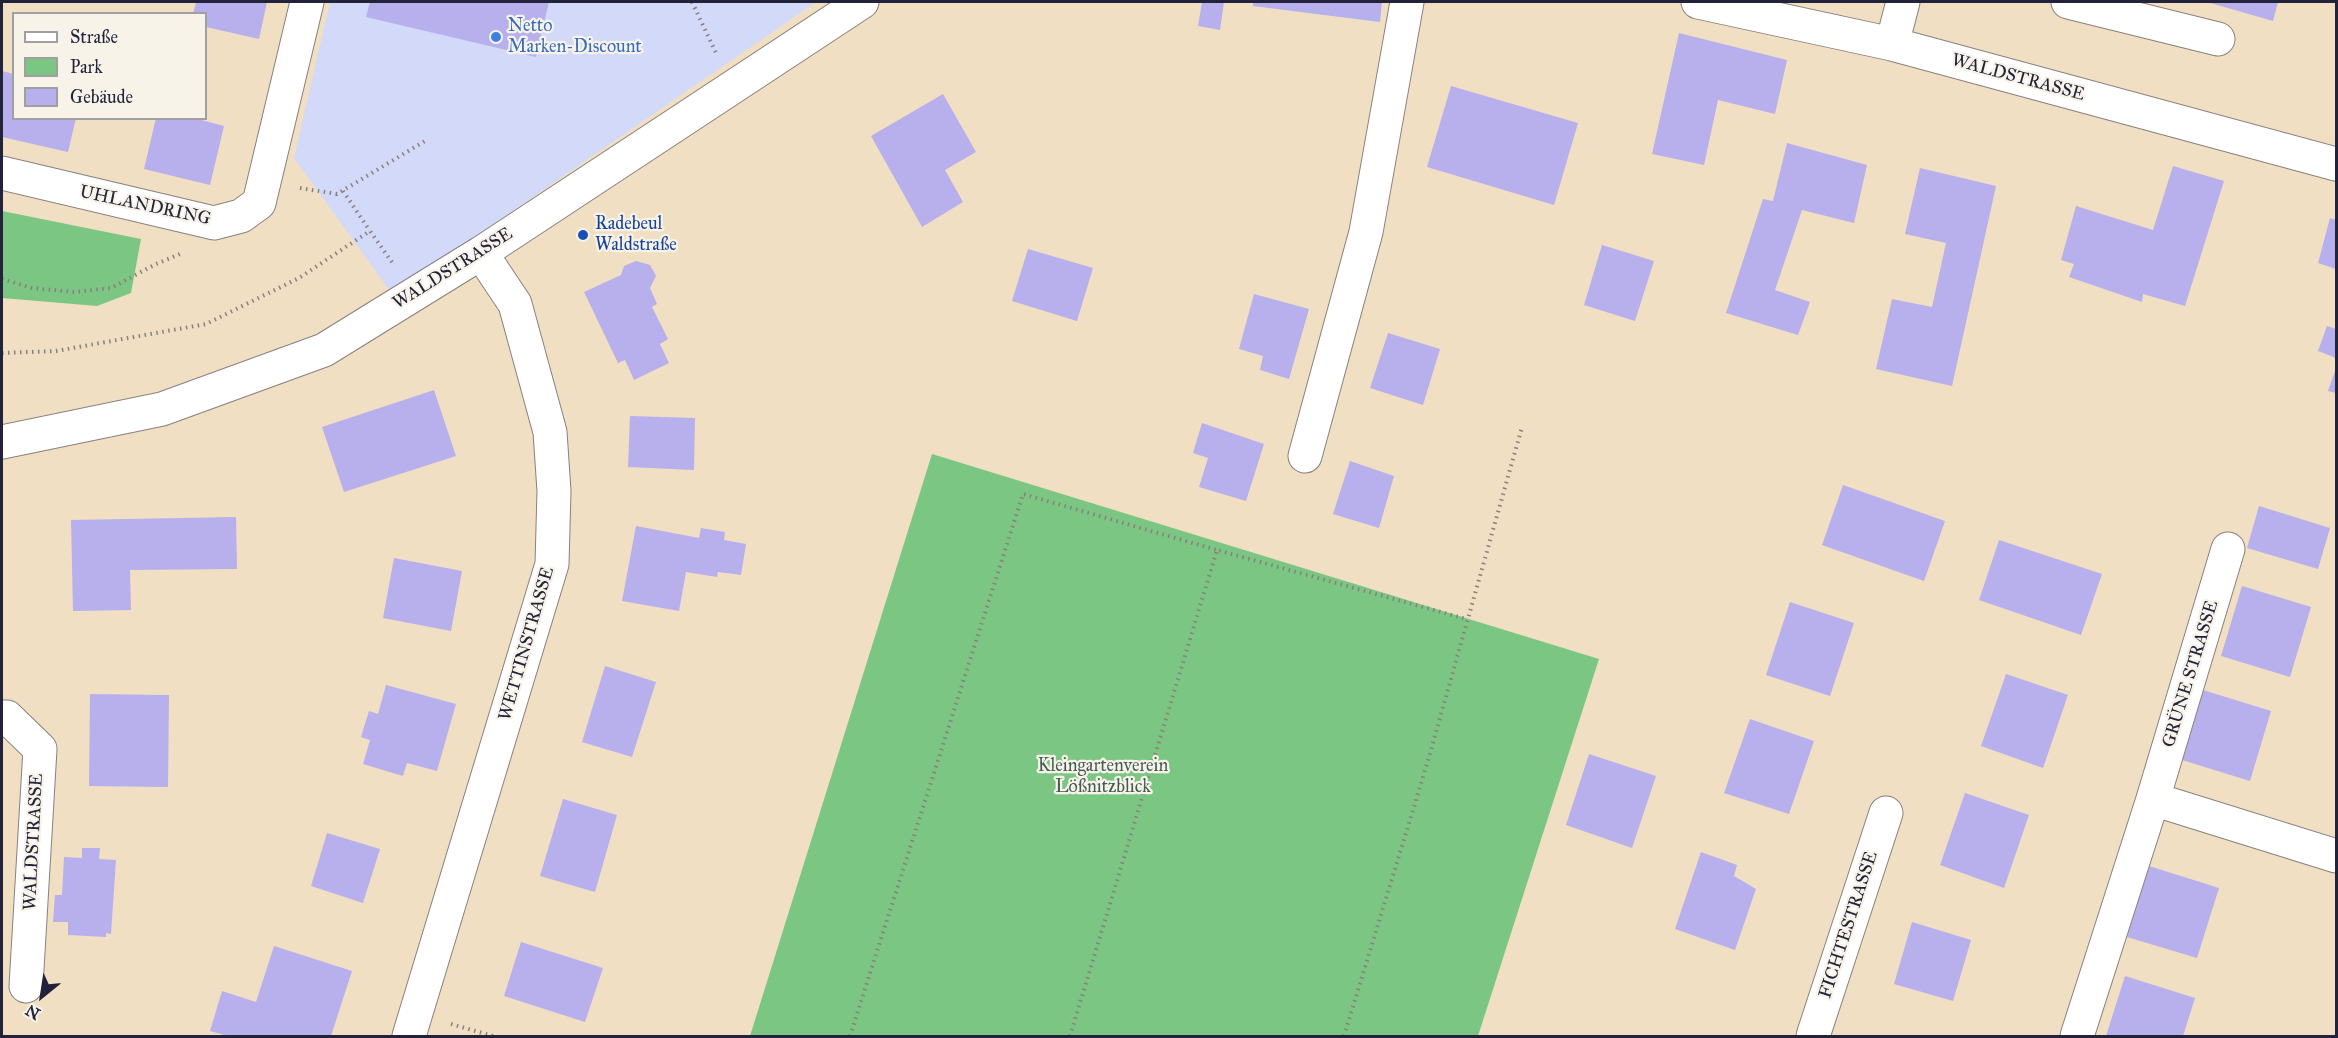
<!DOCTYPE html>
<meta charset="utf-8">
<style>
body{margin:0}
#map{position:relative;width:2338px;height:1038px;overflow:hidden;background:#f0dfc2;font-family:"IM FELL Great Primer",serif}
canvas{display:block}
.frame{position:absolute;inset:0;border:3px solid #22223b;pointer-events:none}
.legend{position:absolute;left:12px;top:12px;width:195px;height:108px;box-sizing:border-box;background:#f7f3e8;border:2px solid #a29fa3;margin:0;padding:8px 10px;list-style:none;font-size:18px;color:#22223b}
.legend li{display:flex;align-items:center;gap:12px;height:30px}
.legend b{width:30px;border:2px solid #a29fa3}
.north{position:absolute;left:12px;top:966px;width:60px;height:60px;-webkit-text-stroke:4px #f7f3e8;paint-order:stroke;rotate:210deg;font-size:16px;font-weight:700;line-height:24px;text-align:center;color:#22223b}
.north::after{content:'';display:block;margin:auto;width:21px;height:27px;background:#22223b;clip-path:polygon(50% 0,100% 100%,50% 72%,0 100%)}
</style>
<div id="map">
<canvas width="2338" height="1038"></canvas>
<div class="frame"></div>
<ul class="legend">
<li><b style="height:8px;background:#fff"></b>Straße</li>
<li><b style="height:16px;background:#7cc684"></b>Park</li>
<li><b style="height:16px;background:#b8afed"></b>Gebäude</li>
</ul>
<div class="north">N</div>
</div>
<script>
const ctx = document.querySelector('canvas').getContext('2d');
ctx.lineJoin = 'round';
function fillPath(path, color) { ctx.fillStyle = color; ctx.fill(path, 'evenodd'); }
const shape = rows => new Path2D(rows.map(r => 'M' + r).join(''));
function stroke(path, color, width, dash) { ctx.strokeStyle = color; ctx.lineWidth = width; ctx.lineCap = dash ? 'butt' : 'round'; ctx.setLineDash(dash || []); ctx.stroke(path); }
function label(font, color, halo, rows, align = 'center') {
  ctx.font = font + ' "IM FELL Great Primer",serif'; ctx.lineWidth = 4.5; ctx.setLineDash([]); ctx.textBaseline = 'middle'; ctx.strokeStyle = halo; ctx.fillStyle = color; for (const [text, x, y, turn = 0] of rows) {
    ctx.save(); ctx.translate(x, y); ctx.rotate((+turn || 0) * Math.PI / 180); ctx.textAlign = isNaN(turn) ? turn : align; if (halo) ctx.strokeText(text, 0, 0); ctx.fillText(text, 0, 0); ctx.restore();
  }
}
fillPath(shape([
 [330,2,816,2,392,294,294,158]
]), '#d3d9f9');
fillPath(shape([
 [2,211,141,239,131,293,97,306,2,298],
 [932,454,1599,659,1478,1036,750,1036]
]), '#7cc684');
fillPath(shape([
 [196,2,267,2,259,39,206,27,206,14,193,14],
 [370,2,549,2,536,57,366,17],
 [1202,2,1224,2,1220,30,1198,26],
 [1253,2,1382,2,1380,22,1253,6],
 [2207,2,2278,2,2273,21],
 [1679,33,1787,60,1775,114,1718,100,1704,165,1652,154],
 [2,71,14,74,14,118,76,118,68,152,2,137],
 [1451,86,1578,123,1554,205,1427,167],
 [943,94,976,152,945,170,963,202,922,227,871,136],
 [156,118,194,118,224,126,210,185,144,169],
 [1787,143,1867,165,1854,223,1802,210,1775,290,1810,302,1798,335,1726,313,1763,199,1773,201],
 [2173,166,2224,181,2185,306,2143,294,2142,302,2069,277,2074,264,2061,260,2076,206,2153,230],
 [1920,168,1996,186,1952,386,1876,369,1892,299,1932,307,1946,243,1905,234],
 [2330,218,2336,220,2336,269,2318,263],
 [1602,245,1654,261,1635,321,1584,305],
 [1028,249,1093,268,1077,321,1012,301],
 [636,261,650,265,656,276,650,288,657,304,652,307,668,339,660,344,669,363,634,380,625,360,618,363,584,292,621,275,624,266],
 [1254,294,1309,309,1289,379,1260,370,1263,356,1239,349],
 [2327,326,2336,329,2336,358,2318,351],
 [1388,333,1440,349,1423,405,1370,388],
 [2336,368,2336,393,2328,391],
 [434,390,456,456,344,492,322,427],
 [630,416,695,418,694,470,628,467],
 [1202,423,1264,444,1246,501,1199,487,1208,458,1193,453],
 [1350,461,1394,476,1379,528,1333,514],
 [1843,485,1945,521,1924,581,1822,545],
 [2259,506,2330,528,2318,569,2247,548],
 [236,517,237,569,130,570,131,610,73,611,71,520],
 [636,526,699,538,701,528,725,532,724,540,746,544,741,575,718,572,717,577,686,572,679,611,622,601],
 [1999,540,2102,574,2081,635,1979,600],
 [394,558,462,571,451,631,383,618],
 [2242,586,2311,607,2290,677,2221,656],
 [1790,602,1854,623,1830,696,1766,675],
 [605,666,656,682,632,757,582,742],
 [2006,674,2068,695,2043,768,1981,746],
 [386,685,456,704,437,771,407,763,403,776,363,764,370,740,361,737,369,711,378,714],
 [2203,690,2271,711,2250,781,2182,760],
 [90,694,169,695,168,787,89,786],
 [1750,719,1814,741,1789,814,1724,793],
 [1589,754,1656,776,1632,848,1566,825],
 [1965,793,2029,815,2004,888,1940,865],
 [563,799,617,815,595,892,540,876],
 [327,833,380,849,363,903,311,886],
 [82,848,100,848,99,859,116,860,111,934,106,933,106,937,68,935,68,922,53,922,55,895,62,895,64,857,82,858],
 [1701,852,1737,865,1734,876,1756,889,1735,950,1675,929],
 [2149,866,2219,888,2197,958,2127,937],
 [1912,922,1971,940,1953,1001,1894,984],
 [521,942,603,968,585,1022,504,996],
 [274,946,352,971,331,1036,228,1036,210,1031,222,991,256,1002],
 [2125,976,2195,998,2183,1036,2106,1036]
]), '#b8afed');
const minor = shape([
 [1698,2,1892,44,2336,164],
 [2068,2,2218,39],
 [1892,44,1903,2],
 [2,173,214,223,241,216,259,203,307,2],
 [2,442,162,409,324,350,481,253,862,2],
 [1305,456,1366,232,1407,2],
 [2,717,7,717,40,749,26,986],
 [2153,799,2228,549],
 [409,1036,552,564,554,491,550,432,515,304,481,253],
 [1813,1036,1886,813],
 [2077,1036,2153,799,2336,856]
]);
stroke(minor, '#89807e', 35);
stroke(shape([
 [692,2,717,55],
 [300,188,337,194,425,141],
 [343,191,370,231],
 [2,279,32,288,75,292,111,288,156,264,180,254],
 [2,353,56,351,206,324,299,278,370,231,394,265],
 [451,1024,493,1036],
 [850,1036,1023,494,1217,550],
 [1070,1036,1217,550,1466,619],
 [1344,1036,1427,764,1522,427]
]), '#89807e', 4, [1.5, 4.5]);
stroke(minor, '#fff', 33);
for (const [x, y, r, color] of [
 [496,37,6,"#3f7fe0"],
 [583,235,6,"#1a4fb4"]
]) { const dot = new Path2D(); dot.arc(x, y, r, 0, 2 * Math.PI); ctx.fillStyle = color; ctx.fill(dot); stroke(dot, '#f7f3e8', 2); }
label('18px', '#366cbe', '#f7f3e8', [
 ["Netto",508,27],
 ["Marken-Discount",508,48]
], 'left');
label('18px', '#22223b', '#f7f3e8', [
 ["WALDSTRASSE",2018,78,15],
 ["UHLANDRING",145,206,12],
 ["WALDSTRASSE",453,269,-32],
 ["WETTINSTRASSE",527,644,-74],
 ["GRÜNE STRASSE",2191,674,-73],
 ["WALDSTRASSE",34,842,-87],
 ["FICHTESTRASSE",1849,925,-72]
]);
label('18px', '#164399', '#f7f3e8', [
 ["Radebeul",595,225],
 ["Waldstraße",595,246]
], 'left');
label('18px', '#425b55', '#f7f3e8', [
 ["Kleingartenverein",1103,767],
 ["Lößnitzblick",1103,788]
]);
</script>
